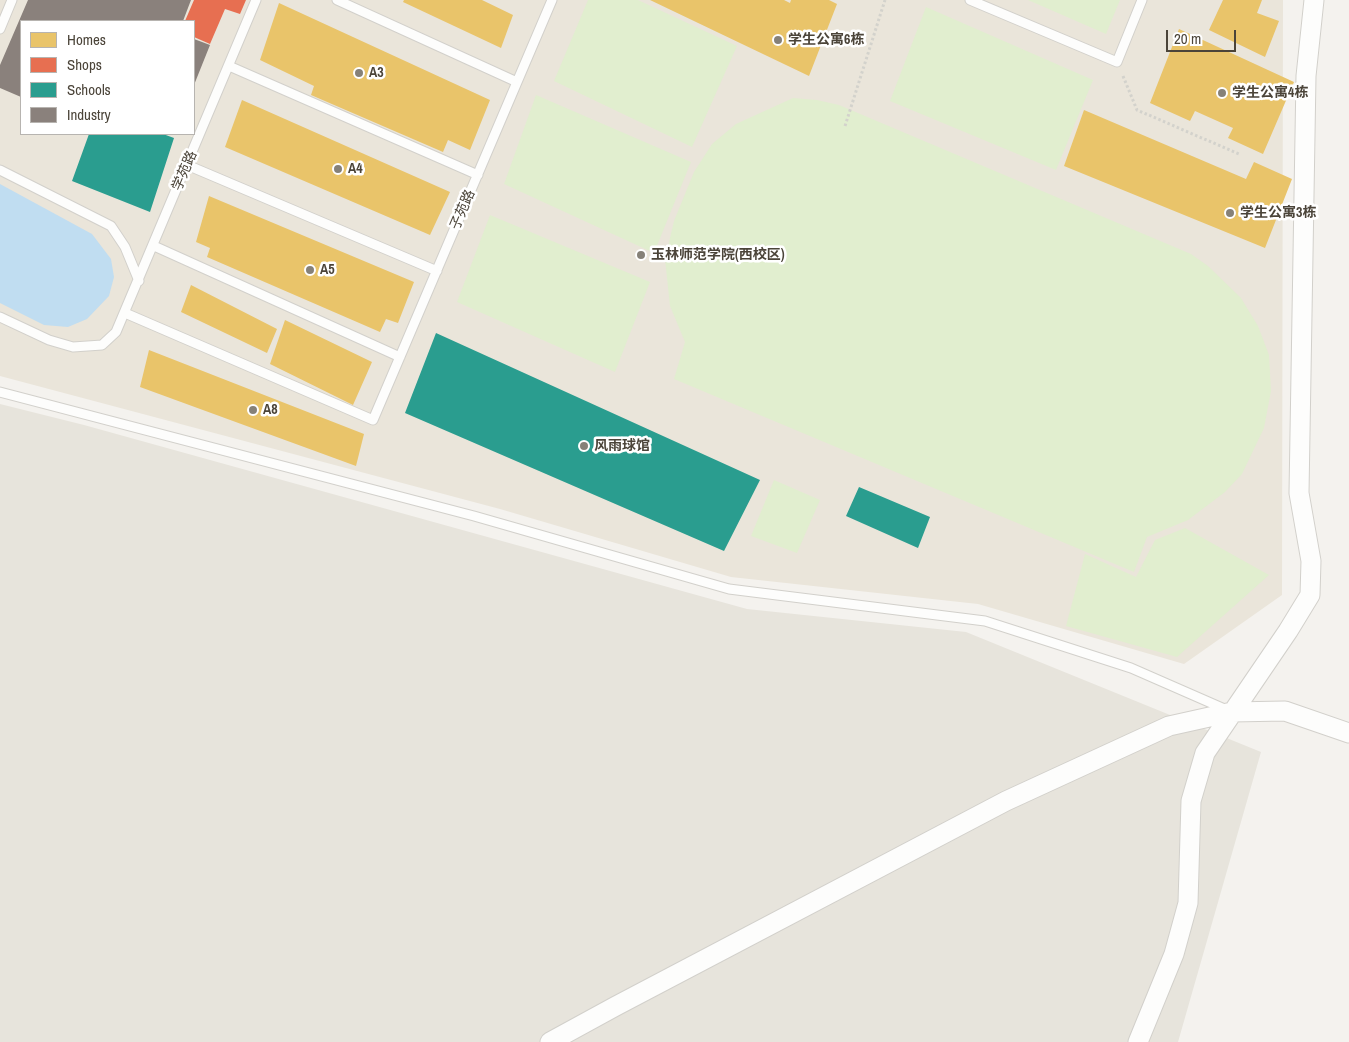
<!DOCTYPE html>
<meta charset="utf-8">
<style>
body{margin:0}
#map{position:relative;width:1349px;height:1042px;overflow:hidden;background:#f4f2ee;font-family:"Archivo Narrow",sans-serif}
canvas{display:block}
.legend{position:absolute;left:20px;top:20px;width:175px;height:115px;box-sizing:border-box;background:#fff;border:1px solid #b7b4b0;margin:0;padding:6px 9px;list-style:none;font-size:15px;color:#4b4439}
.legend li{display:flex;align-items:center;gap:10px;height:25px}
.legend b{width:25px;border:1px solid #b7b4b0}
.scale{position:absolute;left:1166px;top:30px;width:70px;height:22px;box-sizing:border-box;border:2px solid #4b4439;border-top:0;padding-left:6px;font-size:15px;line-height:18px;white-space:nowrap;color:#4b4439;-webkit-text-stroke:4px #fff;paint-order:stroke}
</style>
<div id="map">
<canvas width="1349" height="1042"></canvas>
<ul class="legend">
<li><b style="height:14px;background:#e9c46a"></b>Homes</li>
<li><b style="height:14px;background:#e76f51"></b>Shops</li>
<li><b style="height:14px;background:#2a9d8f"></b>Schools</li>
<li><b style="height:14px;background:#8a817c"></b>Industry</li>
</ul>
<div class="scale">20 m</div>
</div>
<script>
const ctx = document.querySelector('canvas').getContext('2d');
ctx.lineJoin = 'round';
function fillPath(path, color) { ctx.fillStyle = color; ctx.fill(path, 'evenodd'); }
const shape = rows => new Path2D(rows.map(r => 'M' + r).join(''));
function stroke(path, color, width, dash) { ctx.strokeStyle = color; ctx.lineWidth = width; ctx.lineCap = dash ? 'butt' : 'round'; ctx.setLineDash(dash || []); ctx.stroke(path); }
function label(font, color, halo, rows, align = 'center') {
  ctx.font = font + ' "Archivo Narrow","Noto Sans SC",sans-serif'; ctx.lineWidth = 5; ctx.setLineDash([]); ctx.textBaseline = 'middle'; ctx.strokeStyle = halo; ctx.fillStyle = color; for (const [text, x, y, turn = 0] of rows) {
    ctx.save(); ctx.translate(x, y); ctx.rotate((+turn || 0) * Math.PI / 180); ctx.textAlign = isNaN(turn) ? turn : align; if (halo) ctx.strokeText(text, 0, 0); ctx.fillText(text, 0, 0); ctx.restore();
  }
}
fillPath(shape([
 [0,404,84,425,747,609,966,632,1261,752,1178,1042,0,1042]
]), '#e7e4dc');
fillPath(shape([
 [0,0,1283,0,1282,595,1184,664,978,604,731,577,500,509,0,376],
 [21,21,194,21,194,134,21,134]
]), '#eae5da');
fillPath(shape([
 [588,0,638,0,737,46,692,147,554,81],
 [1028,0,1120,0,1106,34],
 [926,7,1093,80,1056,170,890,101],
 [536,95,691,162,654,253,504,184],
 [793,98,817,100,839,105,1191,254,1208,266,1241,298,1258,326,1269,355,1271,391,1264,428,1242,474,1225,492,1188,520,1147,537,1134,572,674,379,685,342,670,306,665,259,674,221,694,172,712,144,736,124],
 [490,215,650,282,615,372,457,302],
 [774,480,820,500,797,553,751,536],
 [1185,528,1269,575,1177,657,1066,626,1085,554,1136,577,1155,540]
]), '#e1eecf');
fillPath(shape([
 [0,184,92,234,111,259,114,277,109,296,87,319,68,327,44,325,0,303]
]), '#c0ddf1');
fillPath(shape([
 [404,0,482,0,513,15,501,48,403,2],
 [650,0,784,0,790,3,791,0,829,0,837,4,809,76],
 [1223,0,1262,0,1257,13,1279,21,1265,57,1209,30],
 [279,3,490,100,470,150,448,140,443,152,311,95,314,86,260,60],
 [1179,29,1294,82,1263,154,1228,138,1233,128,1195,111,1190,121,1150,103],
 [242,100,450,192,430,235,225,147],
 [1084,110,1246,179,1254,162,1292,179,1265,248,1064,166],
 [209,196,414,282,398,323,386,319,380,332,207,257,210,248,196,242],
 [191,285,277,329,267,353,181,312],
 [285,320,372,362,353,405,270,364],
 [149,350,364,434,356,466,140,387]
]), '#e9c46a');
fillPath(shape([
 [194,0,246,0,240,14,225,9,210,44,194,37,194,21,185,21]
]), '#e76f51');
fillPath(shape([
 [89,134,163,134,174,138,150,212,72,181],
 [436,333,760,480,724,551,405,413],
 [859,487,930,517,918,548,846,516]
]), '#2a9d8f');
fillPath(shape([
 [28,0,191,0,183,21,21,21,21,97,0,88,0,65],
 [194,39,210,45,194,85]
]), '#8a817c');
const lane = shape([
 [337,0,517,82],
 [970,0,1117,62,1142,0],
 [0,29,12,0],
 [229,66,478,175],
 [187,165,437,271],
 [0,170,111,226,125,247,139,281],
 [154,246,400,357],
 [125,313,373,420,552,0],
 [0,317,49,340,73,347,102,345,116,332,256,0],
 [0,392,474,516,729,589,985,621,1131,668,1227,710]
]);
const street = shape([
 [550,1042,616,1006,1006,801,1169,726,1232,712,1285,711,1349,733],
 [1138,1042,1174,954,1188,903,1191,801,1205,753,1288,631,1310,595,1311,561,1299,493,1306,76,1314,0]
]);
stroke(lane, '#d2d0cb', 11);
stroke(street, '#d2d0cb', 21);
stroke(shape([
 [1123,76,1137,110,1239,154],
 [845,126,885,0]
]), '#d3d2cc', 3, [2.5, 2.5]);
stroke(lane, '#fdfdfc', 9);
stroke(street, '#fdfdfc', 19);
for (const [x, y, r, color] of [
 [778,40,5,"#868178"],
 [359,73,5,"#868178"],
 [1222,93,5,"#868178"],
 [338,169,5,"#868178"],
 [1230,213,5,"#868178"],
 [641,255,5,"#868178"],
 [310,270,5,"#868178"],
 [253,410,5,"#868178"],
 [584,446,5,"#868178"]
]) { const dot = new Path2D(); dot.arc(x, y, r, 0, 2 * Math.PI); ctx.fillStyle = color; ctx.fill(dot); stroke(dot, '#fff', 2); }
label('bold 14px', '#4b4439', '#fff', [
 ["学生公寓6栋",788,40],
 ["A3",369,73],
 ["学生公寓4栋",1232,93],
 ["A4",348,169],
 ["学生公寓3栋",1240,213],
 ["玉林师范学院(西校区)",651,255],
 ["A5",320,270],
 ["A8",263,410],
 ["风雨球馆",594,446]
], 'left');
label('14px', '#4b4439', '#fff', [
 ["学苑路",185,171,-67],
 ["子苑路",463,210,-67]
]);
</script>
